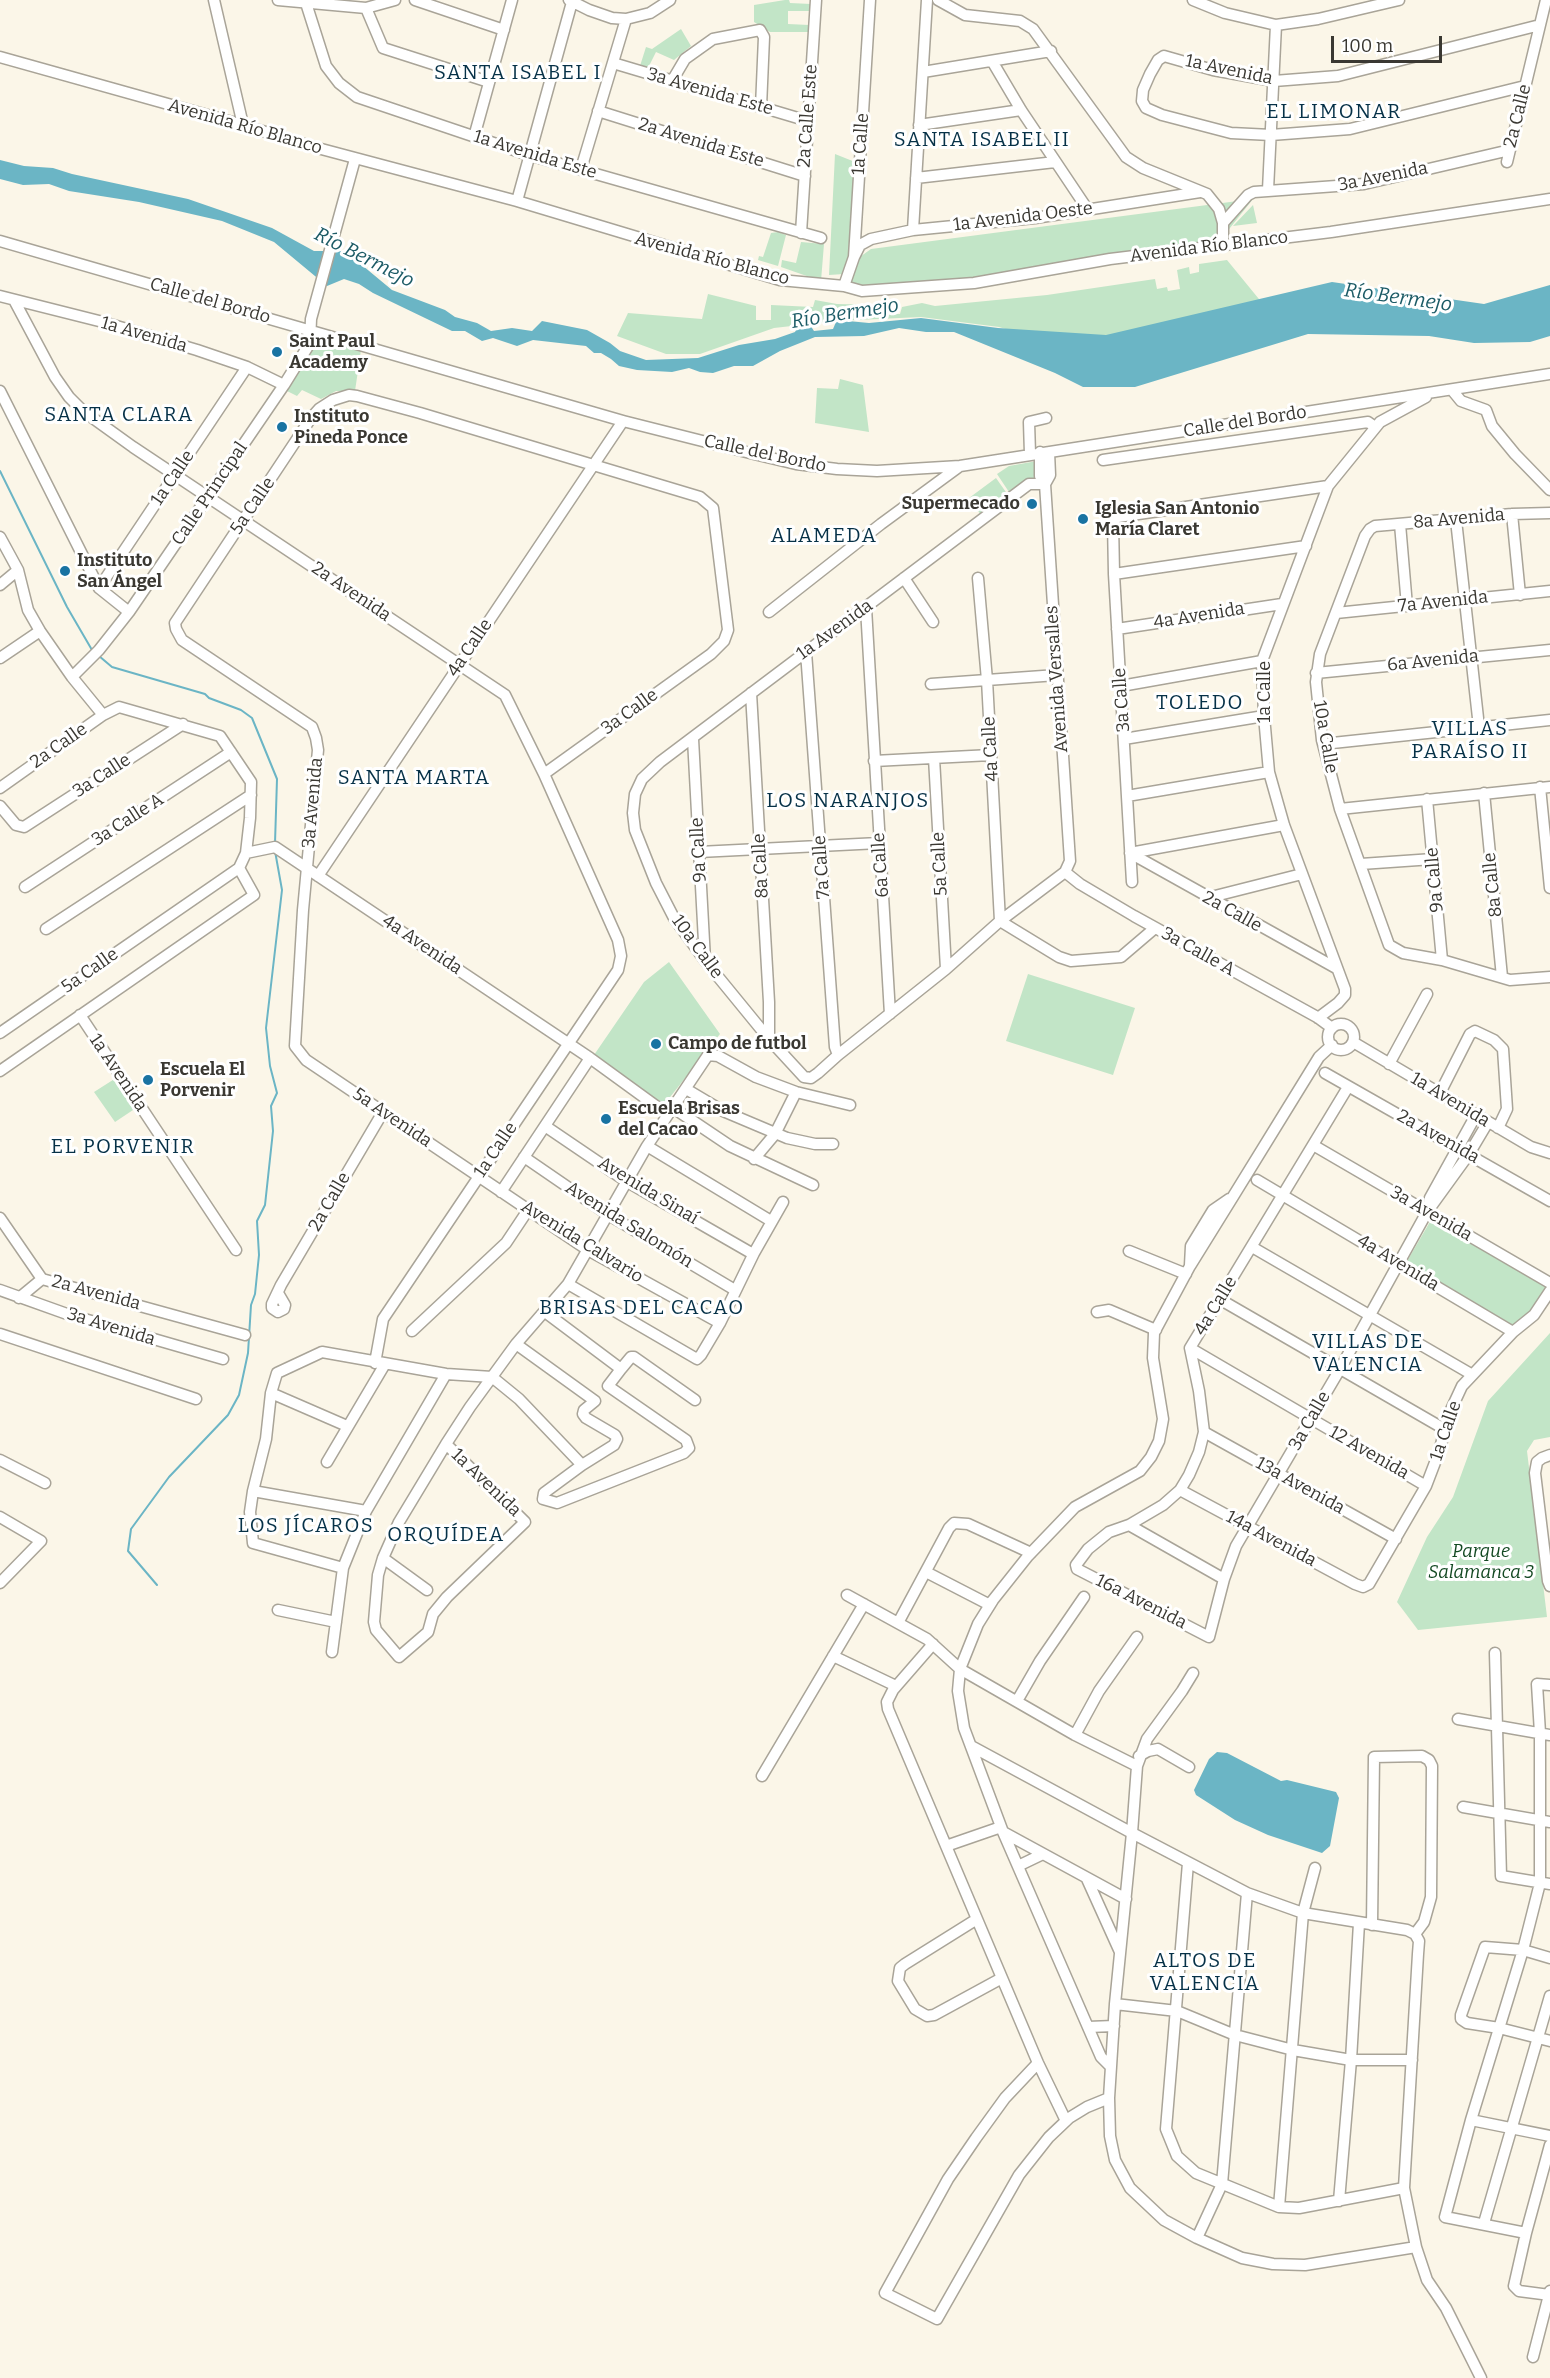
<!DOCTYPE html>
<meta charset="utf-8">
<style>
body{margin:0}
#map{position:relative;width:1550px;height:2378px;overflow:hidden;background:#fbf6e8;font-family:Bitter,serif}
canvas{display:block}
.scale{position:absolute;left:1331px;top:36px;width:111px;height:27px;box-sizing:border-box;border:3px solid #3a3832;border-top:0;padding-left:8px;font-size:18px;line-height:21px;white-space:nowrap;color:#3a3832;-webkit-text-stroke:4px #fff;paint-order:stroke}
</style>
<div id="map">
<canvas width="1550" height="2378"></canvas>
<div class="scale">100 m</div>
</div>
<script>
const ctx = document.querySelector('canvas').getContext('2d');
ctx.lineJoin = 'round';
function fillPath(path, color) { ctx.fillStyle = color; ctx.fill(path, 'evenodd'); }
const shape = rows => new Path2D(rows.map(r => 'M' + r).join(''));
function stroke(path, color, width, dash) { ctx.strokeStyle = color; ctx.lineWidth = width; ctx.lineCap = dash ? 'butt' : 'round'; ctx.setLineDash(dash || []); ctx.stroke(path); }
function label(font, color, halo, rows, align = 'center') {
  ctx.font = font + ' Bitter,serif'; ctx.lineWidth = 6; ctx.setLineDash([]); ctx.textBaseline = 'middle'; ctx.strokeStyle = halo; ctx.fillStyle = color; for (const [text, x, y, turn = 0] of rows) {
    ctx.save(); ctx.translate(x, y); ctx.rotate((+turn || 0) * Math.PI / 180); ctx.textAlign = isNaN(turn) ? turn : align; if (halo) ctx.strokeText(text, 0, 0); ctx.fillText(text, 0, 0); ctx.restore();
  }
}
fillPath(shape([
 [785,0,789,0,790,3,811,4,811,11,788,11,788,24,809,25,809,32,770,32,754,22,754,5],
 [681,29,691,46,674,60,656,52,647,70,640,66,646,47,652,49],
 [835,154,855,162,851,246,844,274,829,275],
 [1253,199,1226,233,1226,245,974,281,859,287,848,281,857,259,871,249],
 [1253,205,1257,223,1233,226],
 [778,232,786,235,778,266,758,260,759,256,763,257,771,233],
 [801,242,824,244,821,281,781,267,782,260,796,263],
 [1227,260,1272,315,1073,349,999,327,921,317,836,321,774,328,700,354,666,354,617,336,628,313,702,319,708,294,756,306,756,320,771,320,771,305,813,307,815,300,837,304,885,305,888,314,900,314,902,307,922,303,935,306,1047,295,1155,279,1157,289,1167,287,1168,291,1180,289,1177,270,1189,267,1190,274,1199,272,1199,264],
 [325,340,361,350,355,391,336,391,321,399,302,390,297,396,287,391,313,349,318,342],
 [840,379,863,385,869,432,815,423,817,388,838,389],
 [1037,461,1040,475,1011,495,997,474,1009,466],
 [996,478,1008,495,981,515,969,498],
 [669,962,720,1034,663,1106,594,1055,644,982],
 [1028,974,1135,1008,1113,1075,1006,1041],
 [116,1078,136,1108,115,1122,94,1092],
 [1431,1220,1549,1287,1530,1313,1513,1325,1406,1263],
 [1550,1333,1550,1437,1534,1440,1527,1451,1547,1617,1418,1630,1397,1602,1427,1537,1453,1497,1488,1401]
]), '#c2e5c7');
fillPath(shape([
 [0,160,24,166,53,168,72,174,188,199,272,228,314,251,345,251,392,290,445,310,455,317,477,323,491,331,512,328,532,331,542,321,587,330,610,343,620,351,646,360,698,358,739,345,775,339,795,332,797,328,810,325,814,331,833,329,836,322,848,321,869,323,921,318,998,328,1106,335,1332,282,1484,304,1550,285,1550,336,1530,342,1474,343,1429,336,1308,334,1135,387,1083,387,1055,373,954,332,926,332,899,328,864,336,815,337,780,351,753,366,734,366,713,373,700,372,689,368,672,372,637,370,619,366,611,359,601,353,594,353,586,346,533,340,517,346,493,338,482,341,465,331,452,331,373,293,359,284,344,279,327,286,274,242,222,221,139,202,69,191,49,184,23,185,0,179],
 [1217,1752,1227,1753,1281,1781,1287,1780,1336,1792,1339,1798,1330,1846,1322,1853,1268,1835,1235,1820,1196,1795,1194,1790,1209,1759]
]), '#6bb5c5');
stroke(shape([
 [0,471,67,607,92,650],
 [99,656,112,667,205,694,209,698,241,710,252,718,277,779,275,843],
 [157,1585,128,1551,131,1529,169,1477,228,1415,239,1395,248,1353,251,1305,255,1294,259,1255,257,1221,265,1205,273,1131,271,1106,277,1093,270,1066,266,1028,282,890,275,851]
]), '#6bb5c5', 2);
const minor = shape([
 [214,0,243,125],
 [278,0,366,8,395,0],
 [415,0,504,30],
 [569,0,589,10,612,18,626,19,650,13,670,0],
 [938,0,965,15,1020,21,1033,29,1126,157,1143,168,1207,194,1219,209,1223,223,1223,244],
 [1193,0,1225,13,1276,25,1318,19,1399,0],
 [306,3,326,66,339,83,357,97,529,155,821,238],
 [366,8,383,48,489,82],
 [0,57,243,125,310,146,517,201,780,280,844,286,862,291,974,283,1110,259,1331,232,1550,199],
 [992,61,1021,110,1088,210],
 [613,63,808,121],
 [923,72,1051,51],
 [672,81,685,59,713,39,760,30,764,37,761,107],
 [1525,86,1350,129,1271,135,1231,133,1162,115,1146,108,1142,101,1143,90,1150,74,1158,60,1164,56,1213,70,1274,81,1338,76,1540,25],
 [598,111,805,176],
 [919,125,1021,110],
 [474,137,512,0],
 [1507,162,1546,0],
 [581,169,626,19],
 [916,178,1055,162],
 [1268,190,1276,25],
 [517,201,572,2],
 [1223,223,1248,195,1254,192,1364,184,1510,150],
 [913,230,927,0],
 [801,233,816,0],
 [0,241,623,421,754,454,796,464,837,469,877,471,960,466,1550,374],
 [854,257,860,245,871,239,913,230,1035,218,1200,192],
 [844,286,854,257,870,0],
 [0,296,103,322,197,350,247,367,284,385],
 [14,300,55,377,69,397,83,411,133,447,505,695,544,774,618,940,621,956,618,970,383,1319,375,1363],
 [1452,390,1461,401,1486,410,1492,426,1515,454,1550,490],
 [0,391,99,588,129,612],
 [1040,452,1040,476,1045,484,1070,861,1065,872],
 [1030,454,1029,422,1046,418],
 [1103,460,1368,422,1375,427],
 [1045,484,1029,484,660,762,642,779,635,794,633,813,635,830,656,883,674,918,706,962,769,1039,804,1077,811,1078,818,1073,838,1055,946,969,1000,921,1065,872],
 [1045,484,1050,475,1049,452],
 [1550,513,1512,514,1375,526,1370,529,1365,536,1320,654,1316,682,1322,740,1340,809,1389,945,1403,953,1442,960,1510,980,1550,977],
 [1512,514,1520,595],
 [1456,520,1479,727],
 [1400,524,1407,606],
 [0,537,18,570,28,610,40,631,72,677,103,715],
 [1114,574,1306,546],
 [904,578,933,622],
 [978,578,987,680,1000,921,1059,957,1071,961,1121,957,1155,928],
 [0,585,18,570],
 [99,588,247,367],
 [866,608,890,1014],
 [769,612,881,524,960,466],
 [1336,613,1550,591],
 [1117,629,1282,604],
 [806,652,835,1047,838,1055],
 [0,658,40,631],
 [1316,673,1550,650],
 [72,677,99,650,129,612,284,385,310,343,311,319,355,159],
 [931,684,1057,675],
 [1121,686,1262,661],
 [751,693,769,1002,769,1039],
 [693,739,705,960],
 [1124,739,1264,716],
 [1323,744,1550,720],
 [934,758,946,969],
 [874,761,991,755],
 [544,774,711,654,724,641,728,630,713,508,700,497,420,413,357,396,349,395,333,400,319,409,311,418,175,623,176,629,182,640,312,727,316,738,318,750,303,910,295,1046,306,1060,588,1250,720,1323],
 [1540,787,1550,888],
 [0,788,103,715,119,707,220,736,251,782,250,818,246,853,239,868],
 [1484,793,1502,977],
 [1127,796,1269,772],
 [1427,799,1442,960],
 [0,806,16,825,24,827,183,724],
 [1340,809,1550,787],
 [699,852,879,843],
 [246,853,275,847,590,1058,667,1114],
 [1130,853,1336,968],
 [1130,853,1284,825],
 [1361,864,1433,859],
 [1065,872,1080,884,1134,916,1317,1017,1332,1028],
 [318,876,623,421],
 [1132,882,1114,574,1113,522,1118,517,1328,486],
 [25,887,231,752],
 [1207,898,1302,874],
 [46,929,251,795],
 [80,1015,236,1250],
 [1318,1018,1338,1003,1345,995,1345,989,1284,825,1269,772,1264,716,1262,661,1328,486,1380,422,1426,397],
 '1328 1037a13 13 0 1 1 26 0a13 13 0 1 1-26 0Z',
 [0,1033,239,868],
 [1353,1042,1531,1147,1550,1153],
 [1389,1064,1427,994],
 [0,1071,254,895,239,868],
 [1325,1073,1550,1201],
 [1348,1087,1190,1348,1199,1391,1204,1432,1199,1452,1189,1475,1180,1490,1163,1505,1129,1525,1109,1532,1088,1549,1076,1565,1077,1569,1209,1637,1224,1579,1236,1546,1340,1369,1427,1212,1469,1154,1488,1122],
 [686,1089,723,1111,787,1138,815,1144,833,1144],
 [1440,1093,1470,1034,1475,1031,1494,1040,1503,1049,1507,1109,1498,1128],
 [672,1107,730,1146,813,1185],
 [545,1126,626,1181,753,1254],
 [1313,1145,1550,1283],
 [647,1146,771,1221],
 [524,1157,607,1214,735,1290],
 [754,1159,775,1134,796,1092],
 [1257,1180,1513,1332],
 [501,1192,590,1058],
 [1428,1209,1430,1198,1476,1115],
 [0,1218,42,1279,245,1335],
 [1252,1247,1471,1374],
 [1129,1251,1186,1274],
 [1190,1265,1191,1246,1213,1210,1229,1199],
 [568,1284,697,1359,701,1355,720,1323,754,1253,783,1202],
 [0,1290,67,1314,223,1359],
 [278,1293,285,1305,284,1309,278,1312,272,1308,272,1304,281,1285,383,1112],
 [19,1298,42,1279],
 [1221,1300,1446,1430],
 [545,1312,621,1369,631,1357,634,1357,695,1400],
 [1097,1312,1109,1310,1156,1330],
 [412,1331,506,1243,528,1210],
 [0,1334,196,1399],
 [1190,1348,1426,1486],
 [271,1393,347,1426],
 [1204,1432,1396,1539],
 [446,1444,525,1522,447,1597,433,1614,428,1632,399,1657,376,1630,374,1622,378,1575,383,1558,399,1522,446,1444,470,1407,516,1344,568,1284,647,1146,708,1055,718,1056,756,1077,796,1092,850,1105],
 [1550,1455,1542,1458,1537,1462,1535,1473,1548,1581,1550,1586],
 [0,1460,45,1483],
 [327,1462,385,1364],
 [582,1465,544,1493,543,1499,557,1503,684,1453,689,1448,686,1440,608,1386,621,1369],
 [1180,1490,1355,1584,1363,1587,1369,1584,1426,1486,1439,1452,1449,1414,1462,1386,1513,1332,1534,1315,1550,1291],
 [253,1491,366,1511],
 [0,1517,41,1541,0,1583],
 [1129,1525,1224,1579],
 [383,1558,427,1590],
 [343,1568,253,1543,250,1512,253,1491,266,1439,271,1393,277,1373,322,1352,446,1374,492,1377,519,1399,582,1465,614,1445,617,1439,615,1435,586,1418,583,1414,584,1410,595,1401,516,1344],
 [926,1572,990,1605],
 [847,1595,927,1639,960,1669,1075,1735,1137,1766],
 [278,1610,336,1622],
 [898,1623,949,1528,954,1523,968,1524,1031,1553],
 [933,1644,893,1690,887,1702,888,1709,1038,2063,1066,2121],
 [332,1652,343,1568,366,1511,446,1374],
 [1495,1653,1501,1876,1550,1884],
 [833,1656,896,1686],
 [1017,1701,1040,1661,1084,1597],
 [1458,1719,1550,1735],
 [1075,1735,1099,1691,1137,1637],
 [971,1746,1132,1833,1247,1893,1303,1913,1407,1930,1415,1934,1419,1941,1418,1954,1404,2188,1416,2247,1305,2265,1273,2264,1242,2258,1197,2238,1164,2220,1130,2188,1115,2160,1110,2136,1109,2098,1115,2004,1132,1833,1137,1766,1147,1739,1182,1691,1193,1673],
 [1139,1756,1148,1751,1158,1749,1189,1767],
 [762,1776,864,1604],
 [1463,1807,1550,1822],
 [1003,1832,1101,2057,1111,2067],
 [946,1846,1001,1827],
 [1188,1863,1166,2129,1177,2156,1196,2173,1279,2207,1299,2208,1404,2188],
 [1018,1866,1043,1854],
 [1087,1879,1120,1952],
 [1126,1899,1003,1832,964,1728,958,1691,960,1669,978,1624,993,1600,1028,1556,1075,1507,1140,1471,1151,1457,1159,1441,1163,1419,1153,1358,1154,1333,1190,1266,1234,1195,1319,1057,1332,1045],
 [977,1919,905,1964,900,1968,898,1981,915,2009,927,2016,934,2015,1002,1978],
 [1372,1925,1374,1757,1422,1756,1429,1760,1432,1766,1431,1897,1424,1922,1415,1934],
 [1550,1958,1523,1950,1485,1947,1461,2015,1461,2019,1467,2023,1499,2028,1550,2041],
 [1115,2004,1177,2011,1235,2035,1293,2050,1351,2060,1412,2060],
 [1088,2027,1114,2026],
 [1038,2063,1005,2098,976,2138,948,2179,885,2293,937,2319,1019,2175,1049,2137,1069,2118,1087,2107,1109,2098],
 [1471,2120,1550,2136],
 [1550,2145,1526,2233,1514,2286,1519,2291,1550,2295],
 [1339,2201,1351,2060,1359,1923],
 [1279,2207,1303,1913,1315,1868],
 [1484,2223,1550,1996],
 [1526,2233,1445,2217,1471,2120,1523,1950,1540,1883,1540,1733,1537,1684,1550,1685],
 [1197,2238,1222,2184,1247,1893],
 [1416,2247,1427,2280,1446,2308,1481,2378],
 [1533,2357,1550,2291]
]);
stroke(minor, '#a9a498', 13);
stroke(minor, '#fff', 10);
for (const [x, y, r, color] of [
 [277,352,6,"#1973a2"],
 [282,427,6,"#1973a2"],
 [1032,504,6,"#1973a2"],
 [1083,519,6,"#1973a2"],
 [65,571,6,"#1973a2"],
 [656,1044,6,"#1973a2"],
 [148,1080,6,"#1973a2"],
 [606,1119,6,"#1973a2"]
]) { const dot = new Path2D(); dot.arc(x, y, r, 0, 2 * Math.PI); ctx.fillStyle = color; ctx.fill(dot); stroke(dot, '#fff', 2); }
label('18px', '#3a3832', '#fff', [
 ["1a Avenida",1229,70,12],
 ["3a Avenida Este",710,92,16],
 ["2a Calle Este",808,116,-86],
 ["2a Calle",1518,116,-76],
 ["Avenida Río Blanco",245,127,16],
 ["2a Avenida Este",701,143,17],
 ["1a Calle",861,144,-86],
 ["1a Avenida Este",535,155,17],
 ["3a Avenida",1383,177,-11],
 ["1a Avenida Oeste",1023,217,-7],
 ["Avenida Río Blanco",1209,247,-7],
 ["Avenida Río Blanco",712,259,15],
 ["Calle del Bordo",210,301,16],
 ["1a Avenida",144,335,16],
 ["Calle del Bordo",1245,422,-9],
 ["Calle del Bordo",765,454,12],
 ["1a Calle",173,478,-56],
 ["Calle Principal",210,494,-56],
 ["5a Calle",253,506,-56],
 ["8a Avenida",1459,519,-5],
 ["2a Avenida",351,592,34],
 ["7a Avenida",1443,602,-6],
 ["4a Avenida",1199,616,-9],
 ["1a Avenida",835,630,-36],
 ["4a Calle",470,648,-56],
 ["6a Avenida",1433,661,-6],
 ["Avenida Versalles",1057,679,-94],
 ["1a Calle",1265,692,-90],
 ["3a Calle",1122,700,-94],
 ["3a Calle",630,712,-36],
 ["10a Calle",1325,737,80],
 ["2a Calle",59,746,-35],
 ["4a Calle",991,749,-93],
 ["3a Calle",102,776,-33],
 ["3a Avenida",313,803,-85],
 ["3a Calle A",128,820,-33],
 ["9a Calle",699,850,-93],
 ["5a Calle",940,864,-93],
 ["6a Calle",881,865,-94],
 ["8a Calle",761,866,-93],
 ["7a Calle",822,867,-94],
 ["9a Calle",1435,880,-95],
 ["8a Calle",1493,885,-96],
 ["2a Calle",1232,912,29],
 ["4a Avenida",422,945,34],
 ["10a Calle",697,947,54],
 ["3a Calle A",1198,952,29],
 ["5a Calle",90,971,-35],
 ["1a Avenida",118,1073,56],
 ["1a Avenida",1450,1100,31],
 ["5a Avenida",392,1118,34],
 ["2a Avenida",1438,1137,29],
 ["1a Calle",496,1150,-56],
 ["Avenida Sinaí",648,1191,31],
 ["2a Calle",330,1202,-60],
 ["3a Avenida",1431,1214,30],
 ["Avenida Salomón",629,1225,32],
 ["Avenida Calvario",582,1242,32],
 ["4a Avenida",1398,1263,31],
 ["2a Avenida",96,1293,15],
 ["4a Calle",1216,1306,-59],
 ["3a Avenida",111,1327,17],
 ["3a Calle",1310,1421,-60],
 ["1a Calle",1446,1431,-71],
 ["12 Avenida",1369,1453,30],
 ["1a Avenida",486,1483,44],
 ["13a Avenida",1300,1486,29],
 ["14a Avenida",1271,1539,28],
 ["16a Avenida",1141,1602,27]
]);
label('bold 18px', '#3a3832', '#fff', [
 ["Saint Paul",289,342],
 ["Academy",289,363],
 ["Instituto",294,417],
 ["Pineda Ponce",294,438],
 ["Supermecado",1020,504,"right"],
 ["Iglesia San Antonio",1095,509],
 ["María Claret",1095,530],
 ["Instituto",77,561],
 ["San Ángel",77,582],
 ["Campo de futbol",668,1044],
 ["Escuela El",160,1070],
 ["Porvenir",160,1091],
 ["Escuela Brisas",618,1109],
 ["del Cacao",618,1130]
], 'left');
label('italic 18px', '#134922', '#fff', [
 ["Parque",1481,1552],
 ["Salamanca 3",1481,1573]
]);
ctx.letterSpacing = '1.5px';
label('20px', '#063147', '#fff', [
 ["SANTA ISABEL I",518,73],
 ["EL LIMONAR",1334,112],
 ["SANTA ISABEL II",982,140],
 ["SANTA CLARA",119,415],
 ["ALAMEDA",824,536],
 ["TOLEDO",1200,703],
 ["VILLAS",1470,729],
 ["PARAÍSO II",1470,752],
 ["SANTA MARTA",414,778],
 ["LOS NARANJOS",848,801],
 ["EL PORVENIR",123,1147],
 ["BRISAS DEL CACAO",642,1308],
 ["VILLAS DE",1368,1342],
 ["VALENCIA",1368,1365],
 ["LOS JÍCAROS",306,1526],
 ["ORQUÍDEA",446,1535],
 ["ALTOS DE",1205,1961],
 ["VALENCIA",1205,1984]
]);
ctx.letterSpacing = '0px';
label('italic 20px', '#1c5b66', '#fff', [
 ["Río Bermejo",364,258,27],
 ["Río Bermejo",1398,298,8],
 ["Río Bermejo",845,314,-9]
]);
</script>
